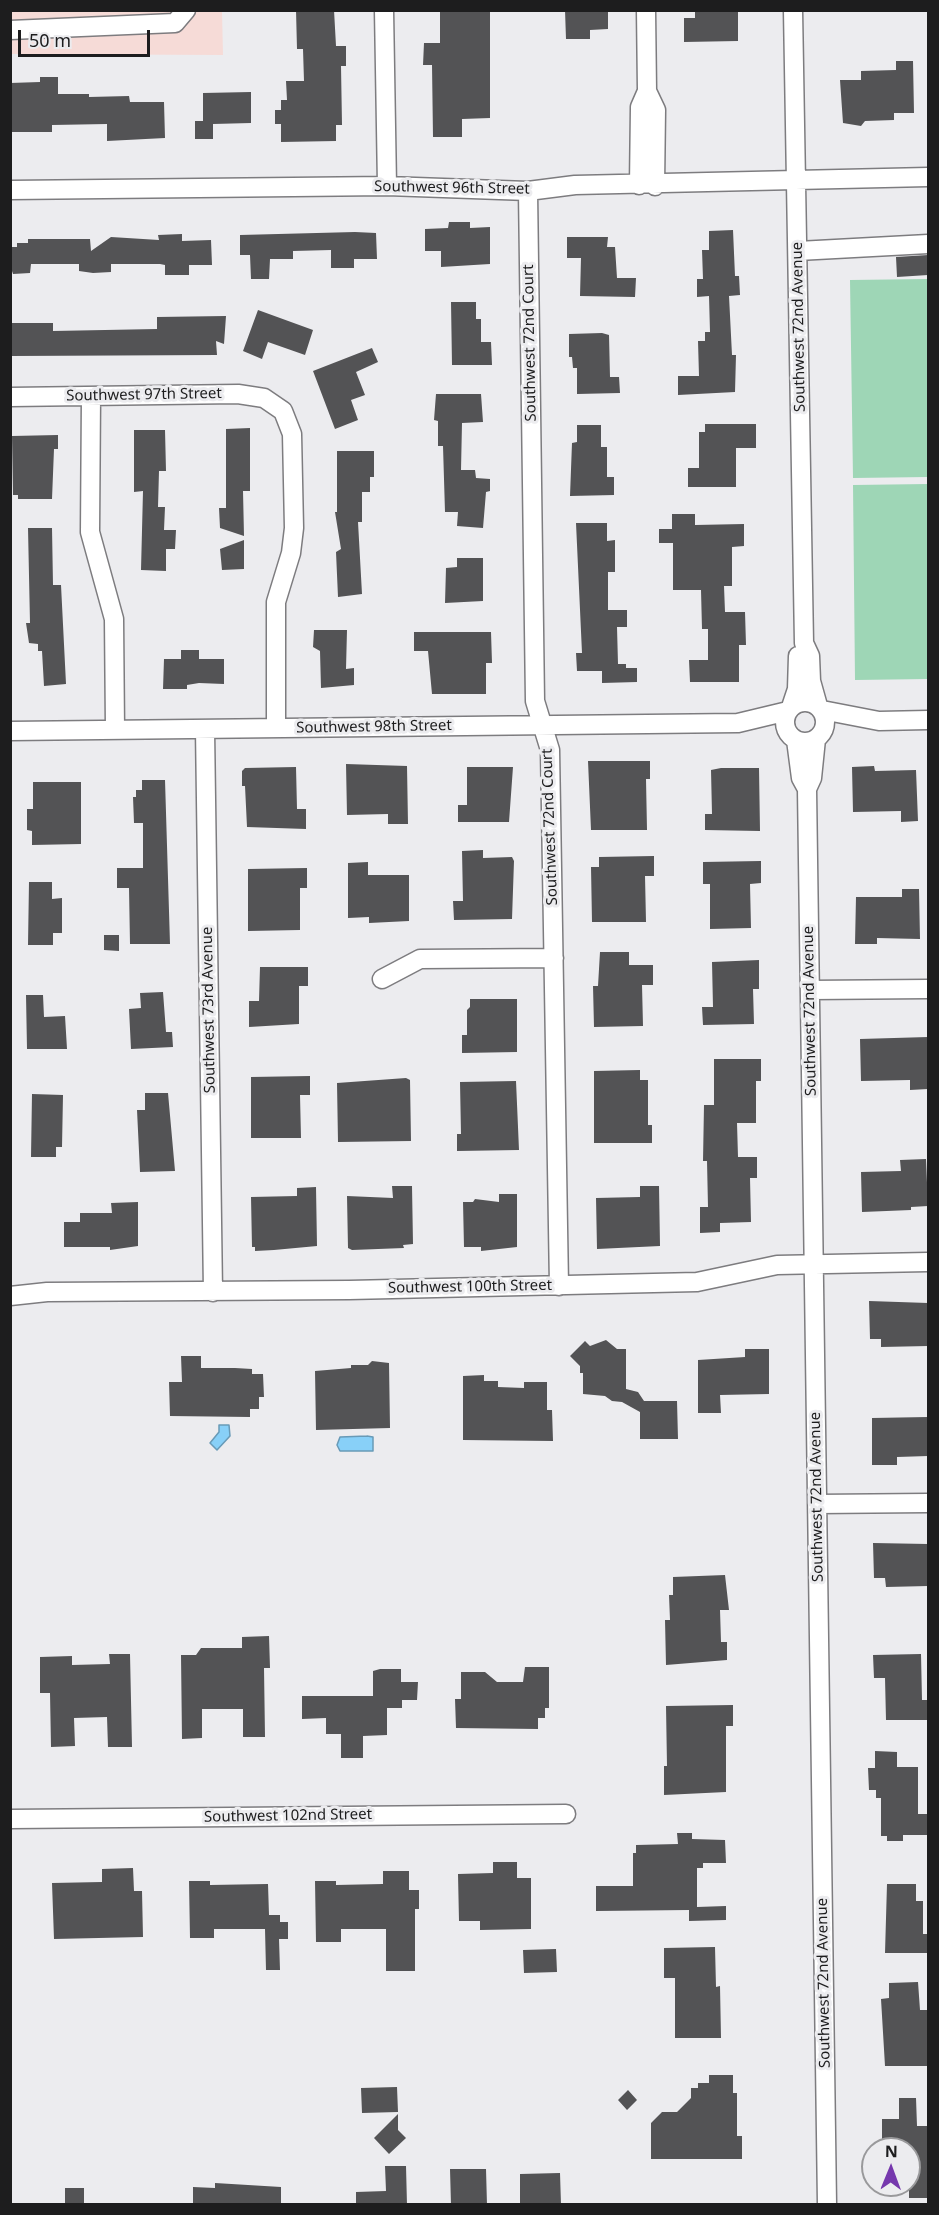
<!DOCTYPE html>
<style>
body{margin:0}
#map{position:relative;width:939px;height:2215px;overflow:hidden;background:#ececef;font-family:"Noto Sans",sans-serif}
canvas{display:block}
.frame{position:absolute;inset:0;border:12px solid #1d1d1e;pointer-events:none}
.north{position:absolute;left:861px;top:2137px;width:60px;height:60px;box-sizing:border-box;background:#ececef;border:2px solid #99999b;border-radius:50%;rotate:1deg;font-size:16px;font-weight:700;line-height:24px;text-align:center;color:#1d1d1e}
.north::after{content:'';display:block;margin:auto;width:21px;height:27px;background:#7638ad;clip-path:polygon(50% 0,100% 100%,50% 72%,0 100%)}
.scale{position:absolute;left:18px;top:30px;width:132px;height:27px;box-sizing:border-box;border:3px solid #1d1d1e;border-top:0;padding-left:8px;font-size:18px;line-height:21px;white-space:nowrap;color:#1d1d1e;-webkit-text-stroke:4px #ececef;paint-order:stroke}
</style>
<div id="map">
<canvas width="939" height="2215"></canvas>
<div class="frame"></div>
<div class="north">N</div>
<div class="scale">50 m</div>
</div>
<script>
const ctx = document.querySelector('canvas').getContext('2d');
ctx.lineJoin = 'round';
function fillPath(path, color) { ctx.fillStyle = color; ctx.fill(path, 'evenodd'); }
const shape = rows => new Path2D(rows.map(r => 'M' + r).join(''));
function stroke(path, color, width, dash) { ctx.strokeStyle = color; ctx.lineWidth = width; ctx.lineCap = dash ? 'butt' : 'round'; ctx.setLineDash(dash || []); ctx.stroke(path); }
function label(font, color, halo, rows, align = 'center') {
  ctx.font = font + ' "Noto Sans",sans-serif'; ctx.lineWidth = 6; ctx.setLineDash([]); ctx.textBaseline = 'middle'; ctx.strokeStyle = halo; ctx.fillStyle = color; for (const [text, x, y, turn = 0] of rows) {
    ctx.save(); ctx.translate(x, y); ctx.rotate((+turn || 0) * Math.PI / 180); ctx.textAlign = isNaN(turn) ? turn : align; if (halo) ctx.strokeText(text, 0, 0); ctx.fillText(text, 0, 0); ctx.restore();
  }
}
fillPath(shape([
 [11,11,222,11,223,55,11,54]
]), '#f6dbd7');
fillPath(shape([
 [928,279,928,477,853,478,850,280],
 [928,484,928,679,855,680,853,485]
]), '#9ed6b6');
const water = shape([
 [219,1425,229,1425,230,1436,217,1450,210,1443,219,1432,219,1425],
 [367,1436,373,1437,373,1451,340,1451,337,1445,340,1437,367,1436]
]);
fillPath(water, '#88d0f8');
stroke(water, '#689ab7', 1.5);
fillPath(shape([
 [296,10,334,10,336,46,346,46,346,66,341,66,342,125,336,125,336,141,281,142,281,124,275,124,275,110,281,110,281,100,287,100,286,81,304,81,303,49,297,49],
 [440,10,490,10,490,118,462,119,462,137,433,137,432,65,423,65,424,43,440,43],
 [565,10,608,10,608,29,590,30,590,39,566,39],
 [695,10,738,10,738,41,684,42,684,18,695,18],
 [896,61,913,61,914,113,894,113,894,120,865,121,861,126,843,123,840,80,861,80,861,71,896,70],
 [40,77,58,77,58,94,89,94,89,97,129,96,130,102,164,102,165,138,107,141,107,124,52,125,52,132,10,132,10,83,40,82],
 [251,92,251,123,213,124,213,139,195,139,195,121,203,121,203,93],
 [449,222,470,222,470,228,490,227,490,264,441,267,441,251,425,251,425,229,448,228],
 [733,230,735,276,739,276,740,295,729,296,732,355,736,355,735,392,678,395,678,376,699,376,698,341,705,341,705,332,710,332,709,296,697,297,697,279,703,279,702,250,709,250,709,231],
 [355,232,376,233,377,259,354,259,354,268,331,268,331,250,293,251,293,259,270,259,269,279,251,279,250,255,240,255,240,235],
 [182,234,182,241,211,240,212,265,189,265,189,275,165,275,165,265,160,264,111,264,111,272,93,273,79,271,79,264,31,264,30,273,13,274,10,265,10,247,17,247,17,243,28,243,28,239,90,239,91,251,111,237,159,240,158,235],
 [567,237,608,237,607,247,615,247,617,278,636,278,635,297,580,296,581,258,567,258],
 [928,255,928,275,897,277,896,257],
 [451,302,476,302,476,319,481,319,481,342,491,342,492,365,452,365],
 [258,310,313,330,305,355,268,342,262,359,243,351],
 [226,316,224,344,216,341,217,355,10,356,10,323,53,323,53,331,157,329,157,317],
 [602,333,609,335,610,377,619,377,620,393,577,394,577,368,573,368,572,357,569,357,569,334],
 [372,348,378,362,356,372,365,395,351,400,358,420,335,429,313,371],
 [436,394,481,394,483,422,462,423,461,470,475,470,476,478,490,479,490,491,486,492,483,528,457,526,458,512,445,512,443,446,438,446,438,421,434,420],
 [705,424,756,424,756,448,736,448,736,487,688,487,688,468,699,468,699,432,705,432],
 [577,425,601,425,601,447,607,447,607,477,614,477,614,495,570,496,572,443,577,442],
 [250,428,250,491,243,491,244,536,220,528,219,508,226,508,226,429],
 [134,430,165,430,166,471,159,471,158,507,165,507,164,530,176,530,175,549,166,549,166,571,141,570,143,491,134,492],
 [58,435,58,449,54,449,52,499,18,499,18,495,13,495,12,436],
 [337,451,374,451,374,477,370,477,370,492,362,492,362,522,358,522,362,594,338,597,336,552,341,549,335,512,337,512],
 [672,514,695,514,695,525,744,524,744,546,732,547,732,586,724,586,725,612,745,612,746,645,739,645,739,682,690,682,689,660,708,660,708,629,702,629,701,590,673,590,673,543,659,543,659,529,672,529],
 [576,523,607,523,607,541,615,540,615,572,608,572,608,610,627,610,627,627,617,627,618,664,626,664,626,668,637,668,637,682,602,683,602,671,577,671,576,653,582,653],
 [28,528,52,528,53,585,61,585,66,684,44,686,42,651,38,651,38,644,29,643,26,623,30,623],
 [244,540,244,569,222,570,220,549],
 [457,558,483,558,483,601,445,603,446,568,457,567],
 [314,630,347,630,346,669,354,668,354,685,321,688,320,651,313,647],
 [414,632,491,632,492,663,486,663,486,694,432,694,428,651,414,651],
 [181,650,199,650,199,659,224,659,224,684,199,683,187,685,187,689,163,689,164,659,181,659],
 [588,761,650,761,650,779,646,779,647,830,591,830],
 [346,764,407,766,408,824,388,824,388,814,347,815],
 [874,766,875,771,916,770,918,821,901,822,901,811,853,812,852,767],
 [296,767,297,809,306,809,306,829,247,827,245,786,242,786,242,771,245,768],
 [467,767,513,767,509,822,458,822,458,805,467,805],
 [721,768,759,768,760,831,705,830,705,814,712,814,711,770],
 [142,780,165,780,170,944,130,944,129,888,117,888,117,868,143,868,143,823,134,823,133,797,136,797,136,790,142,790],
 [33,782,81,782,81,844,32,845,32,831,27,830,27,809,33,809],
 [483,850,483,858,512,857,514,861,512,919,454,920,453,901,463,901,462,851],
 [654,856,654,876,645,876,646,922,592,922,591,867,599,867,599,857],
 [761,861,761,883,750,884,751,928,710,929,710,884,703,884,703,862],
 [368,862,368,875,409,875,409,921,369,923,369,917,348,918,348,863],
 [307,868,307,888,300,888,300,930,248,931,248,869],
 [29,882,52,882,52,899,62,898,62,933,53,933,53,945,28,945],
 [902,889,919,889,920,939,877,938,877,944,855,944,856,897,902,897],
 [104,935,119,935,119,951,104,950],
 [600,952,629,952,629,965,653,965,653,985,642,985,643,1026,594,1027,593,986,598,986],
 [759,960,759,989,753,989,754,1024,703,1025,702,1007,713,1007,712,962],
 [260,967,308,967,308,986,299,986,299,1024,249,1027,249,1001,259,1001],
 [163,992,166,1032,172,1032,173,1047,131,1049,129,1009,141,1008,140,993],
 [26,995,43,995,44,1017,65,1016,67,1049,27,1049],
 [470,999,517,999,517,1052,462,1053,462,1035,467,1035,467,1010,470,1007],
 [928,1037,928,1089,910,1090,910,1080,861,1081,860,1039],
 [714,1059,761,1059,761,1081,756,1081,756,1123,737,1123,738,1157,757,1157,757,1178,750,1178,751,1222,720,1223,720,1232,700,1233,700,1207,708,1207,707,1161,703,1161,704,1105,714,1105],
 [640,1070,640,1080,648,1080,648,1125,652,1125,652,1143,594,1143,594,1071],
 [310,1076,310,1095,300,1095,301,1138,251,1138,251,1077],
 [406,1078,410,1080,411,1141,338,1142,337,1083],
 [516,1081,519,1150,457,1151,457,1134,461,1134,460,1082],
 [145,1093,168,1093,175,1171,140,1172,137,1110,145,1110],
 [32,1094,63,1095,62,1147,56,1147,56,1157,31,1157],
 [926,1159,928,1206,911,1207,911,1210,862,1212,861,1172,901,1171,900,1160],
 [392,1186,412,1186,413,1244,403,1245,404,1248,352,1250,348,1248,347,1196,393,1198],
 [640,1186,659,1186,660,1246,597,1249,596,1198,640,1197],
 [316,1187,317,1246,274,1250,255,1251,255,1247,252,1247,251,1197,297,1196,297,1188],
 [499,1194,517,1194,517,1247,481,1251,481,1247,464,1247,463,1202,473,1202,475,1199,499,1202],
 [138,1202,138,1246,110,1250,110,1247,64,1247,64,1222,80,1222,80,1213,112,1213,111,1203],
 [869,1301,928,1303,928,1346,881,1347,881,1339,870,1339],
 [606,1340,617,1349,626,1349,626,1389,638,1392,644,1401,677,1401,678,1439,640,1439,640,1412,622,1402,612,1401,605,1396,583,1394,583,1373,580,1373,580,1366,570,1356,585,1341,590,1346],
 [745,1349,769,1349,769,1394,720,1395,721,1413,698,1413,698,1360,745,1357],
 [181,1356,201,1356,201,1368,235,1368,252,1369,252,1374,263,1374,264,1397,259,1397,259,1409,250,1409,250,1417,170,1416,169,1382,182,1382],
 [372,1361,389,1363,390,1428,316,1430,315,1371,351,1368,351,1365,368,1365],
 [484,1375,484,1381,498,1381,498,1387,524,1388,524,1382,547,1382,547,1410,552,1410,553,1441,463,1440,463,1376],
 [928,1417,928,1456,897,1457,897,1465,872,1465,872,1418],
 [873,1543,928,1544,928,1586,886,1587,885,1578,874,1578],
 [725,1575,729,1610,720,1610,721,1642,727,1642,727,1660,666,1665,665,1620,670,1620,669,1595,673,1595,673,1577],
 [269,1636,270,1668,264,1668,265,1737,243,1737,243,1709,202,1709,202,1738,182,1739,181,1655,196,1655,201,1648,242,1648,242,1637],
 [109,1654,130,1654,132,1747,108,1747,107,1717,74,1718,75,1746,51,1747,50,1693,40,1693,40,1657,72,1656,72,1665,110,1664],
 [921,1654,922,1700,928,1700,928,1720,886,1720,885,1678,874,1678,873,1655],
 [525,1667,549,1667,549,1708,545,1708,545,1718,538,1718,538,1729,456,1728,455,1699,461,1699,461,1672,485,1672,497,1682,523,1682],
 [380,1669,401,1669,401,1682,418,1682,417,1700,402,1700,402,1708,387,1708,387,1735,363,1736,363,1758,341,1758,341,1734,326,1734,326,1718,302,1719,302,1696,373,1696,373,1671],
 [733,1705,733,1726,726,1726,726,1792,664,1795,664,1766,667,1766,666,1706],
 [875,1751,897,1752,897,1767,918,1767,918,1814,928,1814,928,1835,903,1835,903,1841,887,1841,887,1836,881,1836,881,1798,876,1798,876,1790,869,1790,868,1768,875,1768],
 [677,1833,692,1833,692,1839,725,1840,726,1863,703,1863,703,1868,697,1868,697,1907,726,1906,726,1920,689,1921,689,1910,596,1911,596,1886,633,1886,633,1853,636,1853,636,1845,678,1844],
 [493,1862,517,1862,517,1878,531,1878,531,1929,480,1930,480,1921,459,1921,458,1874,493,1873],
 [133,1868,134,1891,142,1891,143,1937,54,1939,52,1883,102,1882,102,1869],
 [383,1871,409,1871,409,1890,419,1890,419,1909,415,1909,415,1971,386,1971,386,1929,341,1929,341,1942,316,1942,315,1881,336,1881,336,1885,383,1884],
 [189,1881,210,1881,210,1885,268,1884,269,1915,280,1915,280,1922,288,1922,288,1939,279,1939,280,1970,266,1970,265,1929,214,1929,214,1938,190,1938],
 [887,1884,916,1884,916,1901,923,1901,923,1934,928,1934,928,1953,885,1953],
 [715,1947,716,1987,720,1986,721,2038,675,2038,675,1978,664,1978,664,1948],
 [556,1949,557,1972,524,1973,523,1950],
 [918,1982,920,2010,928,2010,928,2066,885,2066,881,1999,889,1998,889,1983],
 [709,2075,733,2075,733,2093,737,2093,737,2136,742,2136,742,2159,651,2159,651,2123,662,2112,677,2112,691,2098,691,2088,698,2088,698,2083,709,2083],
 [397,2087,398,2112,362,2113,361,2088],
 [628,2090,637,2100,627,2110,618,2100],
 [899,2098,916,2098,917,2126,927,2126,928,2198,909,2198,909,2149,889,2149,888,2139,882,2139,882,2119,899,2119],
 [398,2114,398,2130,406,2138,389,2154,374,2138],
 [385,2166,406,2166,407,2205,356,2205,356,2192,386,2191],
 [450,2169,486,2169,487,2205,451,2205],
 [560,2173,561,2205,520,2205,520,2174],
 [215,2183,281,2187,281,2205,193,2205,193,2187,215,2188],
 [65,2188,84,2188,84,2205,65,2205]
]), '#535355');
const minor = shape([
 [384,10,387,186],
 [793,10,804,643,810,656,811,681,818,706],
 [10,30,175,23,186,10],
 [647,91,656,110,655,186],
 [639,185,640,107,647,91,646,10],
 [10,190,387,186,528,191,575,185,928,177],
 [528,191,535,701,550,750,559,1286],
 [798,251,928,244],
 [91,396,90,532,114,619,115,730],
 [10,397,238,394,264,398,283,411,292,434,294,528,291,553,276,602,276,728],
 '785 722a20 20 0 1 1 40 0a20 20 0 1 1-40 0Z',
 [791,707,797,689,798,656],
 [822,710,879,721,928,720],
 [205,729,213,1292],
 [10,731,738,723,788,711],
 [816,739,812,778,807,789,827,2204],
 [796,740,801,778,807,789],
 [382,979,420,959,554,958],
 [810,990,928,989],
 [10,1296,47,1292,349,1290,697,1282,777,1265,928,1262],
 [817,1504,928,1503],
 [10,1819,566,1814]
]);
stroke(minor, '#7d7c7f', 21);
stroke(minor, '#fff', 18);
label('15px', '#1d1d1e', '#ececef', [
 ["Southwest 96th Street",452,188,1],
 ["Southwest 72nd Avenue",799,327,-91],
 ["Southwest 72nd Court",530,343,-91],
 ["Southwest 97th Street",144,395,-1],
 ["Southwest 98th Street",374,727,-1],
 ["Southwest 72nd Court",550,827,-92],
 ["Southwest 73rd Avenue",209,1010,-91],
 ["Southwest 72nd Avenue",810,1011,-91],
 ["Southwest 100th Street",470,1287,-1],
 ["Southwest 72nd Avenue",817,1497,-91],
 ["Southwest 102nd Street",288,1816,-1],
 ["Southwest 72nd Avenue",824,1983,-91]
]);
</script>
